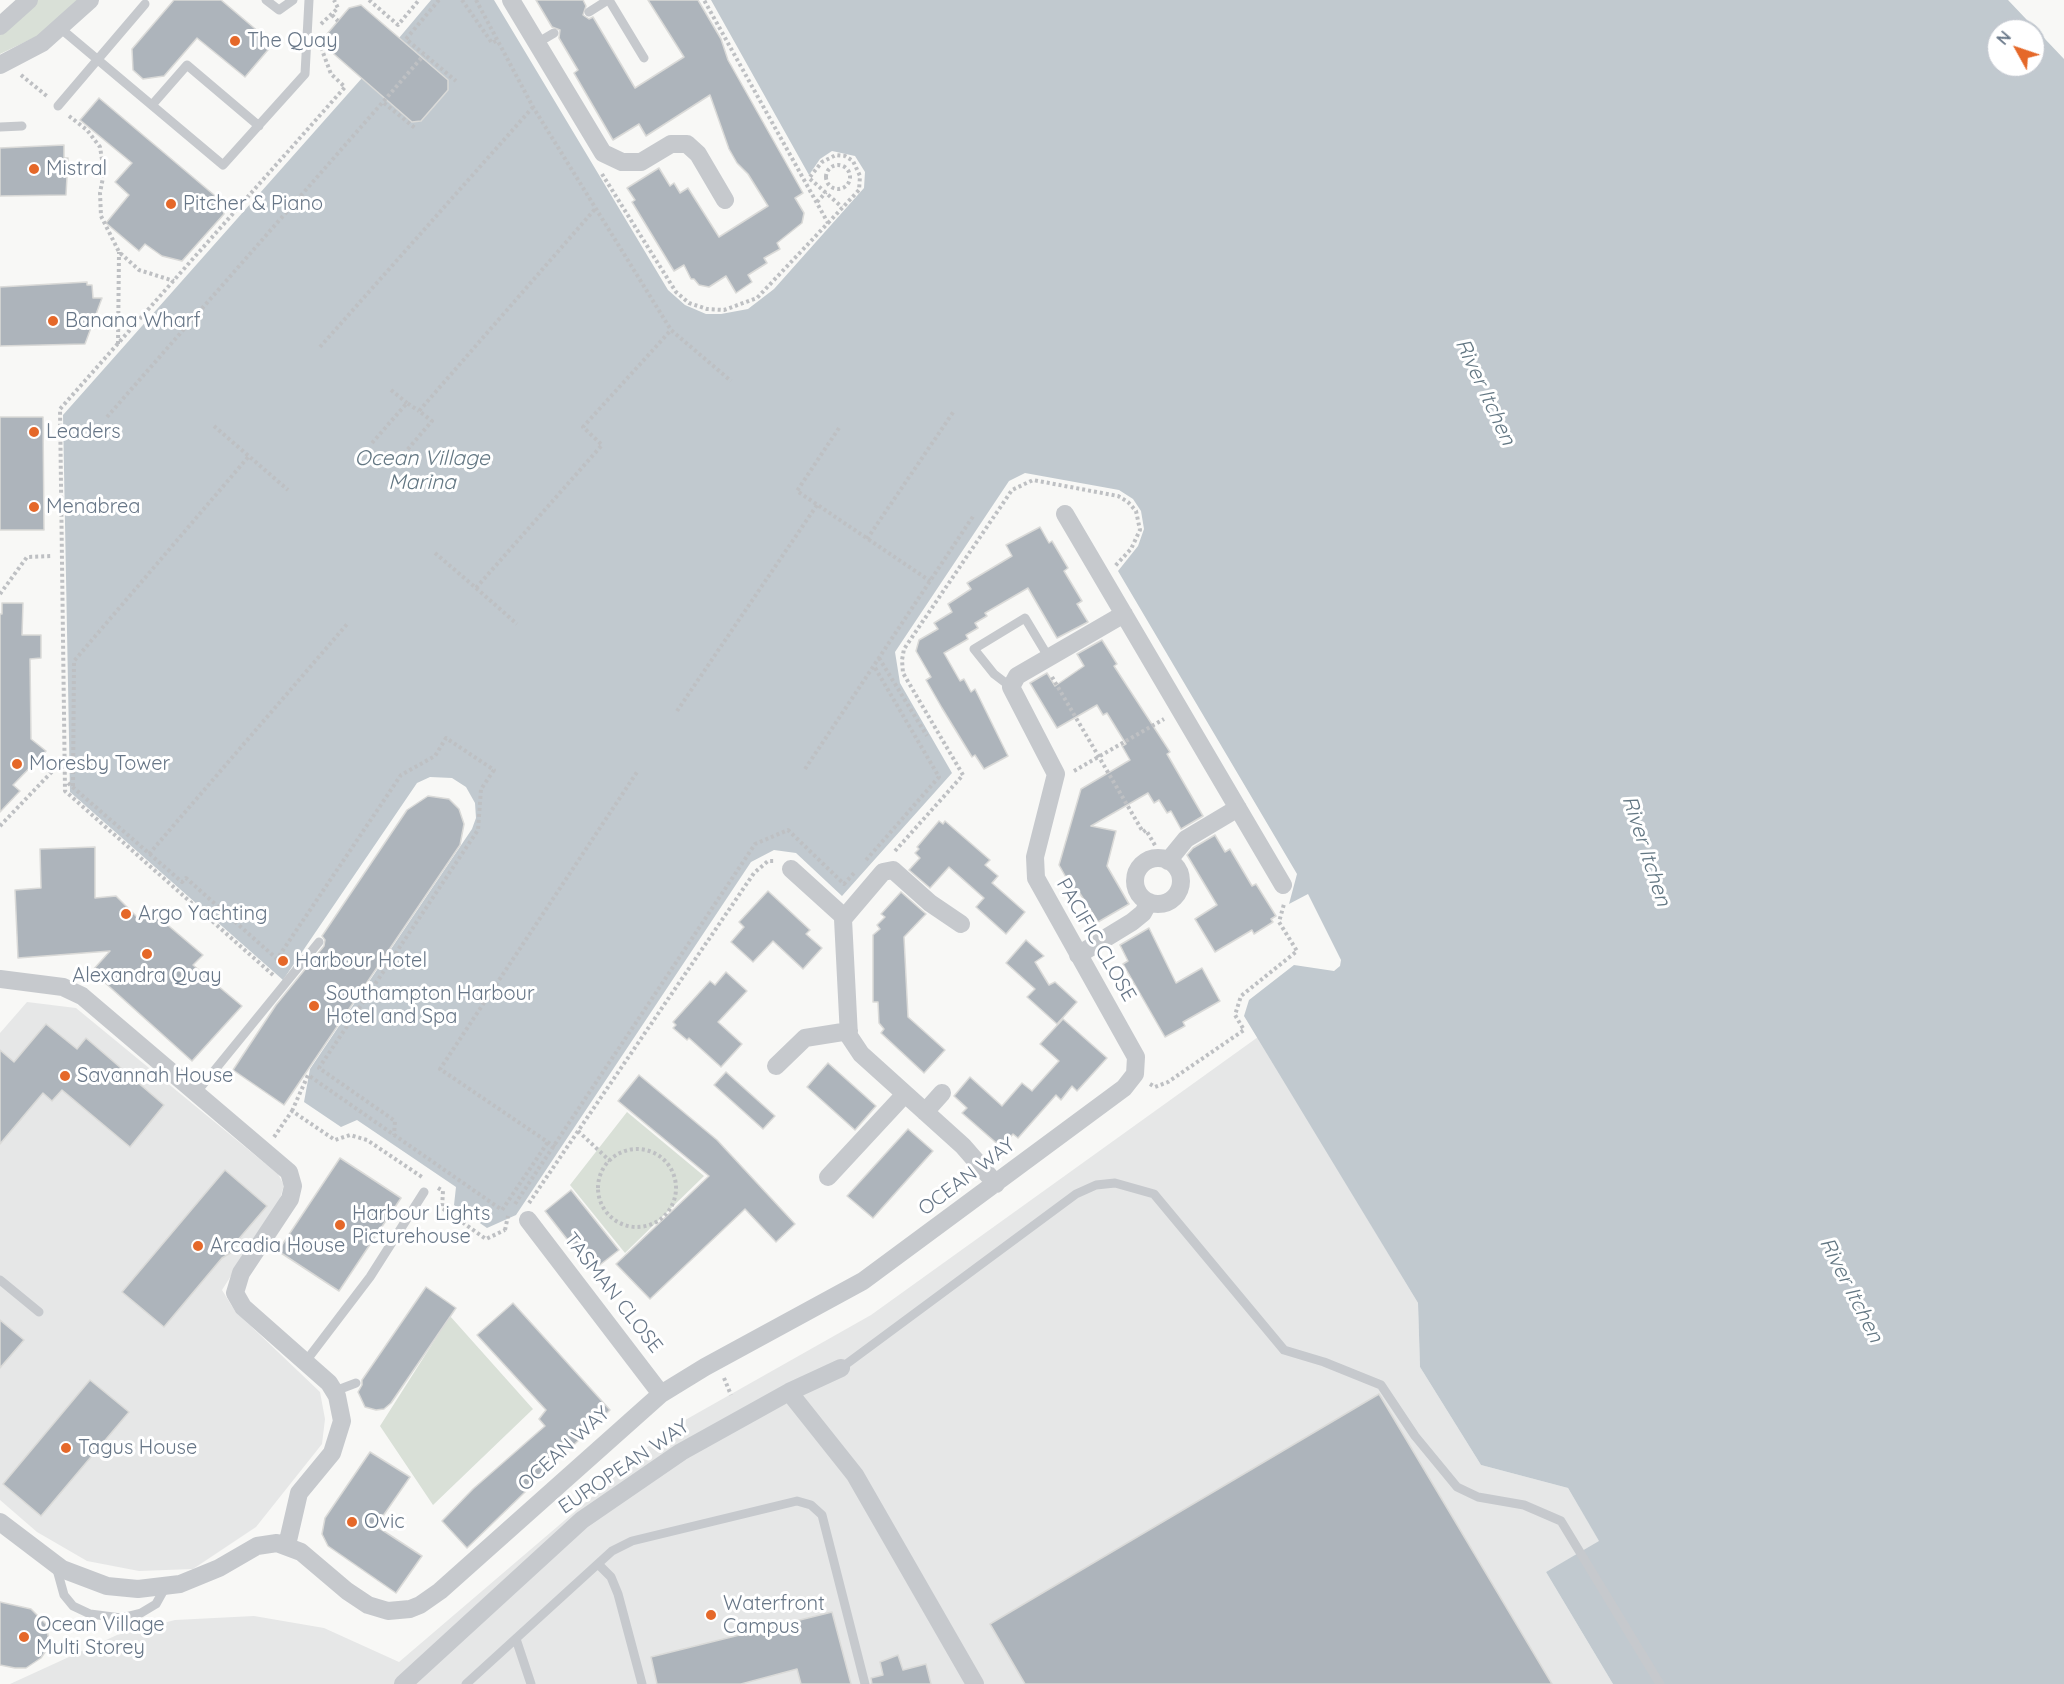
<!DOCTYPE html>
<style>
body{margin:0}
#map{position:relative;width:2064px;height:1684px;overflow:hidden;background:#f8f8f6;font-family:Quicksand,sans-serif}
canvas{display:block}
.north{position:absolute;left:1986px;top:18px;width:60px;height:60px;box-sizing:border-box;background:#fff;border:2px solid #c2c8cf;border-radius:50%;rotate:310deg;font-size:16px;font-weight:700;line-height:24px;text-align:center;color:#677687}
.north::after{content:'';display:block;margin:auto;width:21px;height:27px;background:#e56829;clip-path:polygon(50% 0,100% 100%,50% 72%,0 100%)}
</style>
<div id="map">
<canvas width="2064" height="1684"></canvas>
<div class="north">N</div>
</div>
<script>
const ctx = document.querySelector('canvas').getContext('2d');
ctx.lineJoin = 'round';
function fillPath(path, color) { ctx.fillStyle = color; ctx.fill(path, 'evenodd'); }
const shape = rows => new Path2D(rows.map(r => 'M' + r).join(''));
function stroke(path, color, width, dash) { ctx.strokeStyle = color; ctx.lineWidth = width; ctx.lineCap = dash ? 'butt' : 'round'; ctx.setLineDash(dash || []); ctx.stroke(path); }
function label(font, color, halo, rows, align = 'center') {
  ctx.font = font + ' Quicksand,sans-serif'; ctx.lineWidth = 6; ctx.setLineDash([]); ctx.textBaseline = 'middle'; ctx.strokeStyle = halo; ctx.fillStyle = color; for (const [text, x, y, turn = 0] of rows) {
    ctx.save(); ctx.translate(x, y); ctx.rotate((+turn || 0) * Math.PI / 180); ctx.textAlign = isNaN(turn) ? turn : align; if (halo) ctx.strokeText(text, 0, 0); ctx.fillText(text, 0, 0); ctx.restore();
  }
}
fillPath(shape([
 [27,1002,76,1008,278,1174,284,1185,280,1199,222,1290,235,1311,320,1392,325,1419,322,1444,256,1527,193,1569,139,1571,87,1561,37,1532,0,1500,0,1033],
 [1258,1037,1418,1303,1420,1367,1481,1465,1568,1488,1600,1542,1546,1572,1613,1684,10,1684,117,1635,175,1620,254,1616,324,1628,399,1662,592,1497,664,1432,871,1315]
]), '#e6e7e7');
fillPath(shape([
 [27,0,79,0,50,30,0,54,0,25],
 [627,1112,704,1176,625,1253,570,1185],
 [450,1316,533,1409,433,1505,380,1426]
]), '#d9e0d7');
fillPath(shape([
 [431,0,494,0,668,290,685,305,706,314,721,314,748,309,774,289,864,188,865,172,855,156,832,151,820,159,809,175,711,0,2008,0,2064,59,2064,1684,1613,1684,1546,1572,1599,1541,1568,1488,1481,1465,1420,1367,1418,1303,1244,1016,1249,1000,1294,965,1334,971,1340,966,1341,960,1308,894,1289,904,1297,874,1118,571,1138,546,1144,529,1141,511,1133,499,1119,490,1025,473,1009,481,895,652,900,683,952,773,842,896,796,853,774,850,751,862,516,1215,487,1228,454,1205,456,1187,357,1120,341,1127,304,1102,310,1069,472,829,476,818,475,803,466,787,452,778,430,777,417,783,283,980,70,792,63,415,362,78,412,122,421,120,448,90,448,80,399,38],
 [1998,30,2034,30,2034,66,1998,66]
]), '#c1c9cf');
const building = shape([
 [174,0,221,0,273,44,245,77,197,38,164,76,143,79,133,70,132,49,174,0],
 [536,0,583,0,586,6,583,15,589,19,593,17,635,88,684,57,648,0,698,0,721,39,728,60,803,193,795,198,804,213,802,223,777,243,780,249,764,258,767,263,748,275,752,282,736,293,726,276,709,287,699,285,694,279,691,279,684,265,674,271,632,202,635,200,627,188,659,168,670,186,674,183,680,193,688,188,719,237,768,206,748,174,737,163,729,149,710,95,646,136,639,124,613,140,574,73,578,70,559,38,560,30,552,27,536,0],
 [361,5,448,80,448,90,421,121,412,122,327,48,327,34,349,8,361,5],
 [99,98,220,200,224,214,182,261,162,256,145,244,139,251,106,223,129,195,115,182,132,163,80,120,99,98],
 [64,145,64,158,68,158,66,195,0,196,0,148,64,145],
 [87,282,87,285,92,285,93,298,102,298,85,344,0,346,0,287,87,282],
 [0,417,43,417,44,530,0,530,0,417],
 [1040,527,1049,543,1052,541,1068,568,1064,571,1082,601,1077,604,1088,622,1057,638,1028,588,985,613,987,616,975,623,978,628,966,635,968,639,944,653,960,681,964,679,971,692,975,689,1008,756,984,769,975,755,972,757,942,708,926,680,931,677,916,651,919,640,938,629,934,623,952,612,948,604,971,589,967,583,1012,556,1006,545,1040,527],
 [2,603,23,603,22,635,41,635,41,658,30,659,31,739,46,751,13,785,20,791,0,812,0,614,2,614,2,603],
 [1102,640,1117,664,1114,666,1170,752,1167,754,1203,816,1181,829,1171,811,1167,813,1159,800,1154,803,1148,793,1091,826,1116,831,1107,866,1129,904,1098,922,1079,892,1076,895,1059,865,1081,789,1130,760,1122,746,1126,744,1107,713,1103,715,1097,705,1057,728,1030,683,1047,673,1055,686,1084,666,1077,654,1102,640],
 [428,796,449,799,459,809,464,824,460,845,284,1105,233,1070,276,1005,324,946,325,940,322,936,407,810,428,796],
 [939,821,943,824,945,821,990,860,985,865,998,876,992,883,1025,912,1006,934,976,907,984,898,949,867,930,888,909,870,920,858,915,853,919,849,917,847,939,821],
 [1215,835,1225,852,1230,849,1252,886,1256,884,1276,916,1271,919,1273,922,1254,934,1252,930,1215,952,1195,919,1217,905,1187,855,1193,848,1215,835],
 [95,847,95,898,116,896,141,921,150,910,203,955,193,965,242,1006,192,1061,92,971,110,951,18,958,15,890,41,888,40,849,95,847],
 [768,891,810,930,806,934,822,948,803,969,773,941,753,962,731,942,744,927,739,922,768,891],
 [901,892,926,914,904,937,908,1017,945,1050,924,1073,881,1033,884,1029,879,1023,878,1002,873,1002,873,935,880,929,877,925,885,917,881,914,901,892],
 [1149,928,1176,983,1202,968,1220,1001,1183,1022,1185,1026,1165,1037,1123,964,1128,961,1120,945,1149,928],
 [1026,940,1044,956,1035,962,1049,985,1055,982,1077,1002,1057,1024,1027,997,1035,989,1006,963,1026,940],
 [726,972,747,991,718,1022,742,1044,721,1067,689,1038,687,1040,673,1028,676,1025,673,1022,710,981,715,985,726,972],
 [1063,1019,1107,1058,1077,1091,1072,1086,1061,1100,1056,1095,1018,1138,1013,1134,1001,1147,962,1113,967,1108,954,1096,970,1077,1002,1106,1022,1083,1032,1091,1059,1061,1040,1044,1063,1019],
 [46,1024,77,1049,86,1038,164,1105,130,1147,62,1090,52,1101,43,1093,0,1144,0,1050,14,1062,46,1024],
 [828,1063,876,1106,855,1130,807,1087,828,1063],
 [726,1072,775,1116,763,1129,714,1085,726,1072],
 [639,1075,717,1140,795,1224,776,1242,745,1209,650,1299,616,1264,709,1176,618,1101,639,1075],
 [908,1129,933,1151,873,1218,847,1196,908,1129],
 [340,1158,401,1198,339,1291,278,1251,340,1158],
 [225,1170,267,1206,237,1241,232,1252,222,1258,164,1327,122,1292,225,1170],
 [571,1190,619,1250,592,1271,545,1211,571,1190],
 [426,1287,456,1308,391,1403,384,1409,376,1410,365,1407,358,1392,362,1385,362,1380,426,1287],
 [513,1303,610,1410,467,1548,442,1521,473,1489,545,1426,539,1419,546,1410,477,1335,513,1303],
 [0,1320,24,1340,0,1368,0,1320],
 [90,1380,129,1412,41,1516,3,1484,90,1380],
 [1379,1394,1552,1684,1025,1684,990,1624,1379,1394],
 [370,1452,410,1477,376,1526,422,1556,396,1593,328,1546,322,1534,325,1518,370,1452],
 [0,1602,31,1609,46,1624,49,1641,47,1649,41,1658,26,1668,15,1668,0,1665,0,1602],
 [832,1612,851,1684,801,1684,797,1669,741,1684,657,1684,651,1657,832,1612],
 [898,1655,903,1670,926,1664,931,1684,872,1684,871,1678,883,1675,880,1662,898,1655]
]);
fillPath(building, '#adb4bb');
stroke(building, '#dadad8', 1.5);
stroke(shape([
 [369,0,398,25,419,0],
 [439,0,406,39,456,81],
 [462,0,492,43,496,41],
 [476,0,533,107,671,330,731,381],
 [332,15,338,21],
 [321,24,338,8,334,0],
 [21,75,48,97],
 [384,103,415,128],
 [69,116,87,130,100,147,104,172,100,193,101,216,119,252,139,270,174,281],
 '826 177a12 12 0 1 1 24 0a12 12 0 1 1-24 0Z',
 [602,174,676,292,689,303,707,309,724,310,757,298,828,223,704,0],
 [817,202,826,192],
 [828,223,859,190,860,176,853,161,845,156,836,155,822,162,809,178,842,207],
 [118,344,119,252],
 [320,347,533,107],
 [391,390,407,403],
 [107,417,424,55],
 [214,426,288,490],
 [839,428,797,491,930,581],
 [372,443,407,403,419,411],
 [396,463,432,421,419,411,595,209],
 [867,539,954,411],
 [435,553,476,588,602,445,583,427,671,330],
 [476,588,517,624],
 [0,594,27,557,53,556],
 [879,658,927,736],
 [1052,677,1143,832,1146,830,1156,847],
 [677,711,817,505],
 [805,769,974,515],
 [1074,771,1164,719],
 [68,783,182,882,186,878,277,959,401,775,435,756,446,738,494,770,481,789,478,830,319,1068,395,1121,394,1135],
 [73,786,74,661,249,456],
 [0,826,64,759],
 [895,851,963,775,903,673,902,660,904,649,1012,490,1033,480,1118,496,1128,502,1136,511,1140,530,1131,549,1115,566],
 [149,854,348,623],
 [866,860,939,777,874,666],
 [273,975,65,791,60,409,345,87,331,74,322,50],
 [1150,1084,1155,1087,1168,1082,1244,1030,1235,1015,1241,996,1297,951,1279,922,1284,904],
 [292,1111,308,1075,502,1210,548,1142],
 [578,1131,610,1161],
 [274,1137,292,1111,335,1140,350,1135,367,1140,422,1177],
 [555,1147,440,1069,637,772],
 '598 1188a39 39 0 1 1 78 0a39 39 0 1 1-78 0Z',
 [438,1188,443,1191,442,1208,486,1239,505,1230],
 [529,1203,754,873,768,861,775,861],
 [515,1204,755,844,788,830,844,884,855,872],
 [505,1230,508,1216],
 [724,1378,731,1395]
]), '#bec0c3', 4, [3, 3]);
stroke(shape([
 [266,0,279,10,293,0],
 [609,0,644,58],
 [589,12,608,0],
 [60,28,223,165,305,74,309,0],
 [537,43,554,33],
 [152,105,187,65,259,126],
 [58,106,145,4],
 [0,127,22,126],
 [1011,687,994,674,974,649,1025,618,1049,658],
 [196,1093,319,942],
 [0,1280,39,1312],
 [306,1361,370,1277,424,1192],
 [841,1368,1076,1194,1096,1185,1115,1183,1154,1194,1284,1350,1324,1362,1381,1385,1415,1436,1457,1487,1478,1497,1524,1505,1561,1521,1660,1684],
 [335,1391,356,1383],
 [598,1564,611,1577,618,1594,642,1684],
 [56,1566,64,1595,73,1606,90,1614,121,1618,141,1613,156,1604,166,1586],
 [516,1639,531,1684],
 [466,1684,612,1551,632,1541,797,1501,811,1505,822,1515,865,1684]
]), '#c6c9cd', 9);
stroke(shape([
 [511,0,603,153,622,162,641,162,671,144,687,144,698,154,725,200],
 [0,26,29,0],
 [0,65,42,43,90,0],
 [1065,514,1283,885],
 '1135 881a23 23 0 1 1 46 0a23 23 0 1 1-46 0Z',
 [1168,861,1186,839,1238,808],
 [791,869,844,917],
 [961,924,930,903,893,870,883,872,843,919,849,1036,861,1054,963,1146,996,1184],
 [1078,955,1132,922,1143,913,1149,902],
 [0,979,63,987,82,996,289,1172,293,1186,290,1199,241,1273,235,1293,243,1307,329,1383,337,1396,342,1421,332,1453,299,1493,287,1545],
 [776,1066,805,1038,849,1031],
 [925,1112,942,1093],
 [828,1177,905,1094],
 [528,1220,661,1394],
 [789,1392,855,1475,975,1684],
 [0,1522,62,1569,107,1586,138,1589,180,1584,219,1568,257,1546,277,1543,301,1552,347,1591,368,1605,388,1611,410,1609,420,1605,440,1591,661,1394,705,1367,863,1281,1124,1088,1135,1074,1136,1057,1036,878,1035,857,1056,774,1011,687,1017,676,1124,614],
 [403,1684,582,1520,681,1452,789,1392,841,1368]
]), '#c6c9cd', 18);
for (const [x, y, r, color] of [
 [235,41,6,"#e56829"],
 [34,169,6,"#e56829"],
 [171,204,6,"#e56829"],
 [53,321,6,"#e56829"],
 [34,432,6,"#e56829"],
 [34,507,6,"#e56829"],
 [17,764,6,"#e56829"],
 [126,914,6,"#e56829"],
 [147,954,6,"#e56829"],
 [283,961,6,"#e56829"],
 [314,1006,6,"#e56829"],
 [65,1076,6,"#e56829"],
 [340,1225,6,"#e56829"],
 [198,1246,6,"#e56829"],
 [66,1448,6,"#e56829"],
 [352,1522,6,"#e56829"],
 [711,1615,6,"#e56829"],
 [24,1637,6,"#e56829"]
]) { const dot = new Path2D(); dot.arc(x, y, r, 0, 2 * Math.PI); ctx.fillStyle = color; ctx.fill(dot); stroke(dot, '#fff', 2); }
label('20px', '#677687', '#fff', [
 ["The Quay",247,41],
 ["Mistral",46,169],
 ["Pitcher & Piano",183,204],
 ["Banana Wharf",65,321],
 ["Leaders",46,432],
 ["Menabrea",46,507],
 ["Moresby Tower",29,764],
 ["Argo Yachting",138,914],
 ["Harbour Hotel",295,961],
 ["Alexandra Quay",147,976,"center"],
 ["Southampton Harbour",326,994],
 ["Hotel and Spa",326,1017],
 ["Savannah House",77,1076],
 ["Harbour Lights",352,1214],
 ["Picturehouse",352,1237],
 ["Arcadia House",210,1246],
 ["Tagus House",78,1448],
 ["Ovic",364,1522],
 ["Waterfront",723,1604],
 ["Campus",723,1627],
 ["Ocean Village",36,1625],
 ["Multi Storey",36,1648]
], 'left');
label('20px', '#677687', '#fff', [
 ["PACIFIC CLOSE",1096,940,60],
 ["OCEAN WAY",967,1177,-37],
 ["TASMAN CLOSE",613,1293,52],
 ["OCEAN WAY",564,1449,-42],
 ["EUROPEAN WAY",624,1467,-34]
]);
label('italic 21px', '#637783', '#fff', [
 ["River Itchen",1485,392,65],
 ["Ocean Village",422,459],
 ["Marina",422,483],
 ["River Itchen",1646,851,72],
 ["River Itchen",1851,1290,63]
]);
</script>
